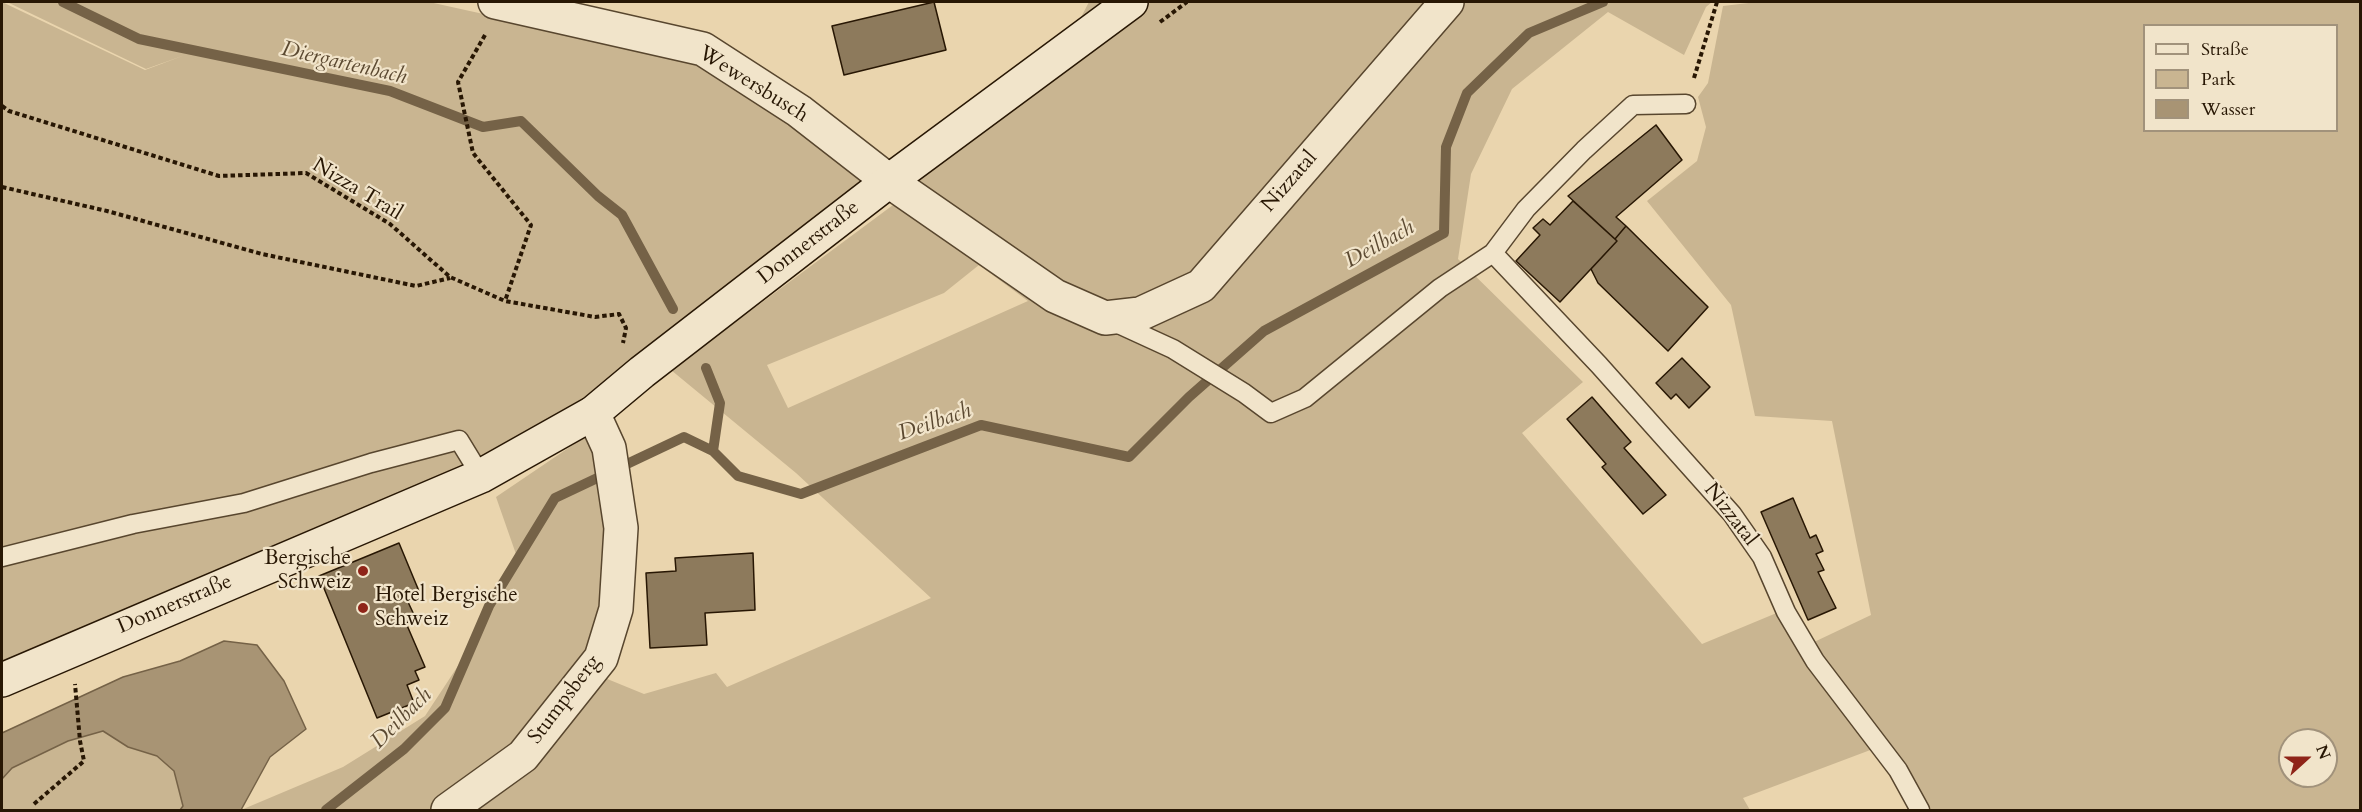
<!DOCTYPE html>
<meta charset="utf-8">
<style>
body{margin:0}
#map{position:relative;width:2362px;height:812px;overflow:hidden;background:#ead5ae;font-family:Cardo,serif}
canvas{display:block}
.frame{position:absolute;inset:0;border:3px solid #281704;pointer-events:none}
.legend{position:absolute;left:2143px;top:24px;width:195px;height:108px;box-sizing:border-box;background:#f1e4ca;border:2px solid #a1927b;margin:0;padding:8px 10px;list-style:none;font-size:18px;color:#281704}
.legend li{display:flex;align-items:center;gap:12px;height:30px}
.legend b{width:30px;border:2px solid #a1927b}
.north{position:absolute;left:2278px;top:728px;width:60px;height:60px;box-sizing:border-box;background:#f1e4ca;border:2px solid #a1927b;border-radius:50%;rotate:69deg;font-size:16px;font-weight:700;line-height:24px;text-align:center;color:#281704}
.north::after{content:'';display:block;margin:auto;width:21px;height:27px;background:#8f2418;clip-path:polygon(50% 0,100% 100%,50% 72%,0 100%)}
</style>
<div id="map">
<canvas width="2362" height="812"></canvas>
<div class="frame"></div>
<ul class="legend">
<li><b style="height:8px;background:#f1e4ca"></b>Straße</li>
<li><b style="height:16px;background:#c9b591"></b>Park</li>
<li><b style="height:16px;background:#a89474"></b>Wasser</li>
</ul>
<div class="north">N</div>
</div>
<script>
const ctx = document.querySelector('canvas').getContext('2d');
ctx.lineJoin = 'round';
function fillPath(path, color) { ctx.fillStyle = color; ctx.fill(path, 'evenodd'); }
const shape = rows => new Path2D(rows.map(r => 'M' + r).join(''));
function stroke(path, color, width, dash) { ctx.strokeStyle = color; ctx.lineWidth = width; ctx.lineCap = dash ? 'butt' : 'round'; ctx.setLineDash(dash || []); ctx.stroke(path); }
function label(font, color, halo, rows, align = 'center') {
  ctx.font = font + ' Cardo,serif'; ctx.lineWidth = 4.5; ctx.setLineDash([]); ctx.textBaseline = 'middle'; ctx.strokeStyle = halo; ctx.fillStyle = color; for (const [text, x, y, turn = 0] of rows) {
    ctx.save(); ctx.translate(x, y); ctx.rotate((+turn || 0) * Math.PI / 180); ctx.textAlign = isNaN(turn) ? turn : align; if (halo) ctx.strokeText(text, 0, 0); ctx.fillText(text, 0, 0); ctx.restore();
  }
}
fillPath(shape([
 [2,2,145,70,185,55,146,69,7,2,429,2,692,60,795,121,871,182,582,409,484,464,2,667],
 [1089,2,1712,2,1706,7,1684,55,1608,12,1512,89,1471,174,1458,259,1583,382,1522,433,1702,644,1779,612,1873,749,1743,798,1750,810,241,810,343,767,425,716,473,643,517,557,496,497,595,430,615,521,600,676,644,694,716,673,727,687,931,598,796,473,671,370,893,205,889,168,1077,25],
 [979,265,1028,301,788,408,767,365,944,293],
 [1757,2,2360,2,2360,810,1926,810,1812,643,1871,615,1832,421,1755,416,1731,305,1647,201,1697,161,1706,127,1698,97,1708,83,1723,6],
 [2144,26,2336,26,2336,130,2144,130],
 [2290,740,2326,740,2326,776,2290,776],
 [103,731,128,747,157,756,175,771,183,807,180,810,2,810,2,779,12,768,68,741]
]), '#c9b591');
const water = shape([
 [224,641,257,645,284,681,306,729,270,757,241,810,180,810,183,806,174,771,157,756,128,747,103,731,68,741,12,768,2,779,2,733,123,677,180,661,224,641]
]);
fillPath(water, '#a89474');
stroke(water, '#756247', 1.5);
stroke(shape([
 [63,2,139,39,390,91,483,127,521,121,598,196,622,215,673,309],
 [706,368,720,403,713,451],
 [326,810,404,749,445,708,489,606,555,498,684,437,713,451,738,476,801,494,981,425,1129,457,1189,397,1264,331,1444,233,1446,147,1467,93,1529,33,1603,2]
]), '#756247', 10);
const building = shape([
 [934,2,946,50,844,75,832,26,934,2],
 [1656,125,1682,160,1616,217,1626,226,1615,239,1568,196,1656,125],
 [1573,201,1617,241,1560,302,1516,261,1540,235,1533,228,1543,219,1550,225,1573,201],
 [1626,226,1708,307,1668,351,1598,283,1591,269,1617,241,1615,239,1626,226],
 [1682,358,1710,387,1689,408,1676,394,1671,399,1656,383,1682,358],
 [1592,397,1631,442,1624,448,1666,495,1643,514,1602,467,1606,464,1567,419,1592,397],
 [1793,498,1810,538,1816,535,1823,551,1816,554,1824,570,1818,572,1836,608,1808,620,1761,512,1793,498],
 [399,543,421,596,408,602,416,619,406,623,425,667,415,671,419,680,407,685,414,703,377,718,319,576,399,543],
 [753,553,755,610,705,613,707,645,650,648,646,573,676,571,675,558,753,553]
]);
fillPath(building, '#8d7a5c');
stroke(building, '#281704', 1.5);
const lane = shape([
 [1686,104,1633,105,1584,150,1526,209,1493,253,1599,365,1732,514,1762,557,1786,612,1815,661,1898,770,1920,810],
 [1112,321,1173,349,1244,393,1271,413,1305,398,1440,288,1493,253],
 [2,557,133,524,244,503,371,463,459,440,481,476]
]);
const street = shape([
 [495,2,703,49,799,111,889,181,1055,296,1105,318,1140,314,1201,286,1447,2],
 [448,810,523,756,601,658,616,609,621,528,609,448,593,413]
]);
const secondary = shape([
 [2,680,481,476,593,413,642,372,889,181,1131,2]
]);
stroke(lane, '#58462e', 21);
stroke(street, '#58462e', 36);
stroke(secondary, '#281704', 36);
stroke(shape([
 [1160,22,1187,2],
 [485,35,458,82,473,153,531,225,505,301],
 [1694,78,1717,2],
 [2,106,9,111,219,176,306,173,390,224,450,277,505,301,595,317,619,314,626,328,623,343],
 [2,187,107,211,262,254,416,286,450,278],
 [34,804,84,761,80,741,75,684]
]), '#281704', 4, [4.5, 3]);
stroke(lane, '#f1e4ca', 18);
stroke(street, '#f1e4ca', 33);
stroke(secondary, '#f1e4ca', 33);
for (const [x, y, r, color] of [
 [363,571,6,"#8f2418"],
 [363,608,6,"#8f2418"]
]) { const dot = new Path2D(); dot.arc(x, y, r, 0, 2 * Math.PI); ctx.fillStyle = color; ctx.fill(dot); stroke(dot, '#f1e4ca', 2); }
label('21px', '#281704', '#f1e4ca', [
 ["Wewersbusch",753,85,32],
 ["Nizzatal",1290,182,-49],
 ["Nizza Trail",357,190,31],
 ["Donnerstraße",809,243,-38],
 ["Nizzatal",1730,515,52],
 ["Donnerstraße",175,605,-23],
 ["Stumpsberg",565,700,-53]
]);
label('21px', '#281704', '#f1e4ca', [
 ["Bergische",351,559],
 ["Schweiz",351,583],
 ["Hotel Bergische",375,596,"left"],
 ["Schweiz",375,620,"left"]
], 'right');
label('italic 22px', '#5b4931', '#f1e4ca', [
 ["Diergartenbach",344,64,13],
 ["Deilbach",1380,245,-29],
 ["Deilbach",935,423,-19],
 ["Deilbach",402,719,-45]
]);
</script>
